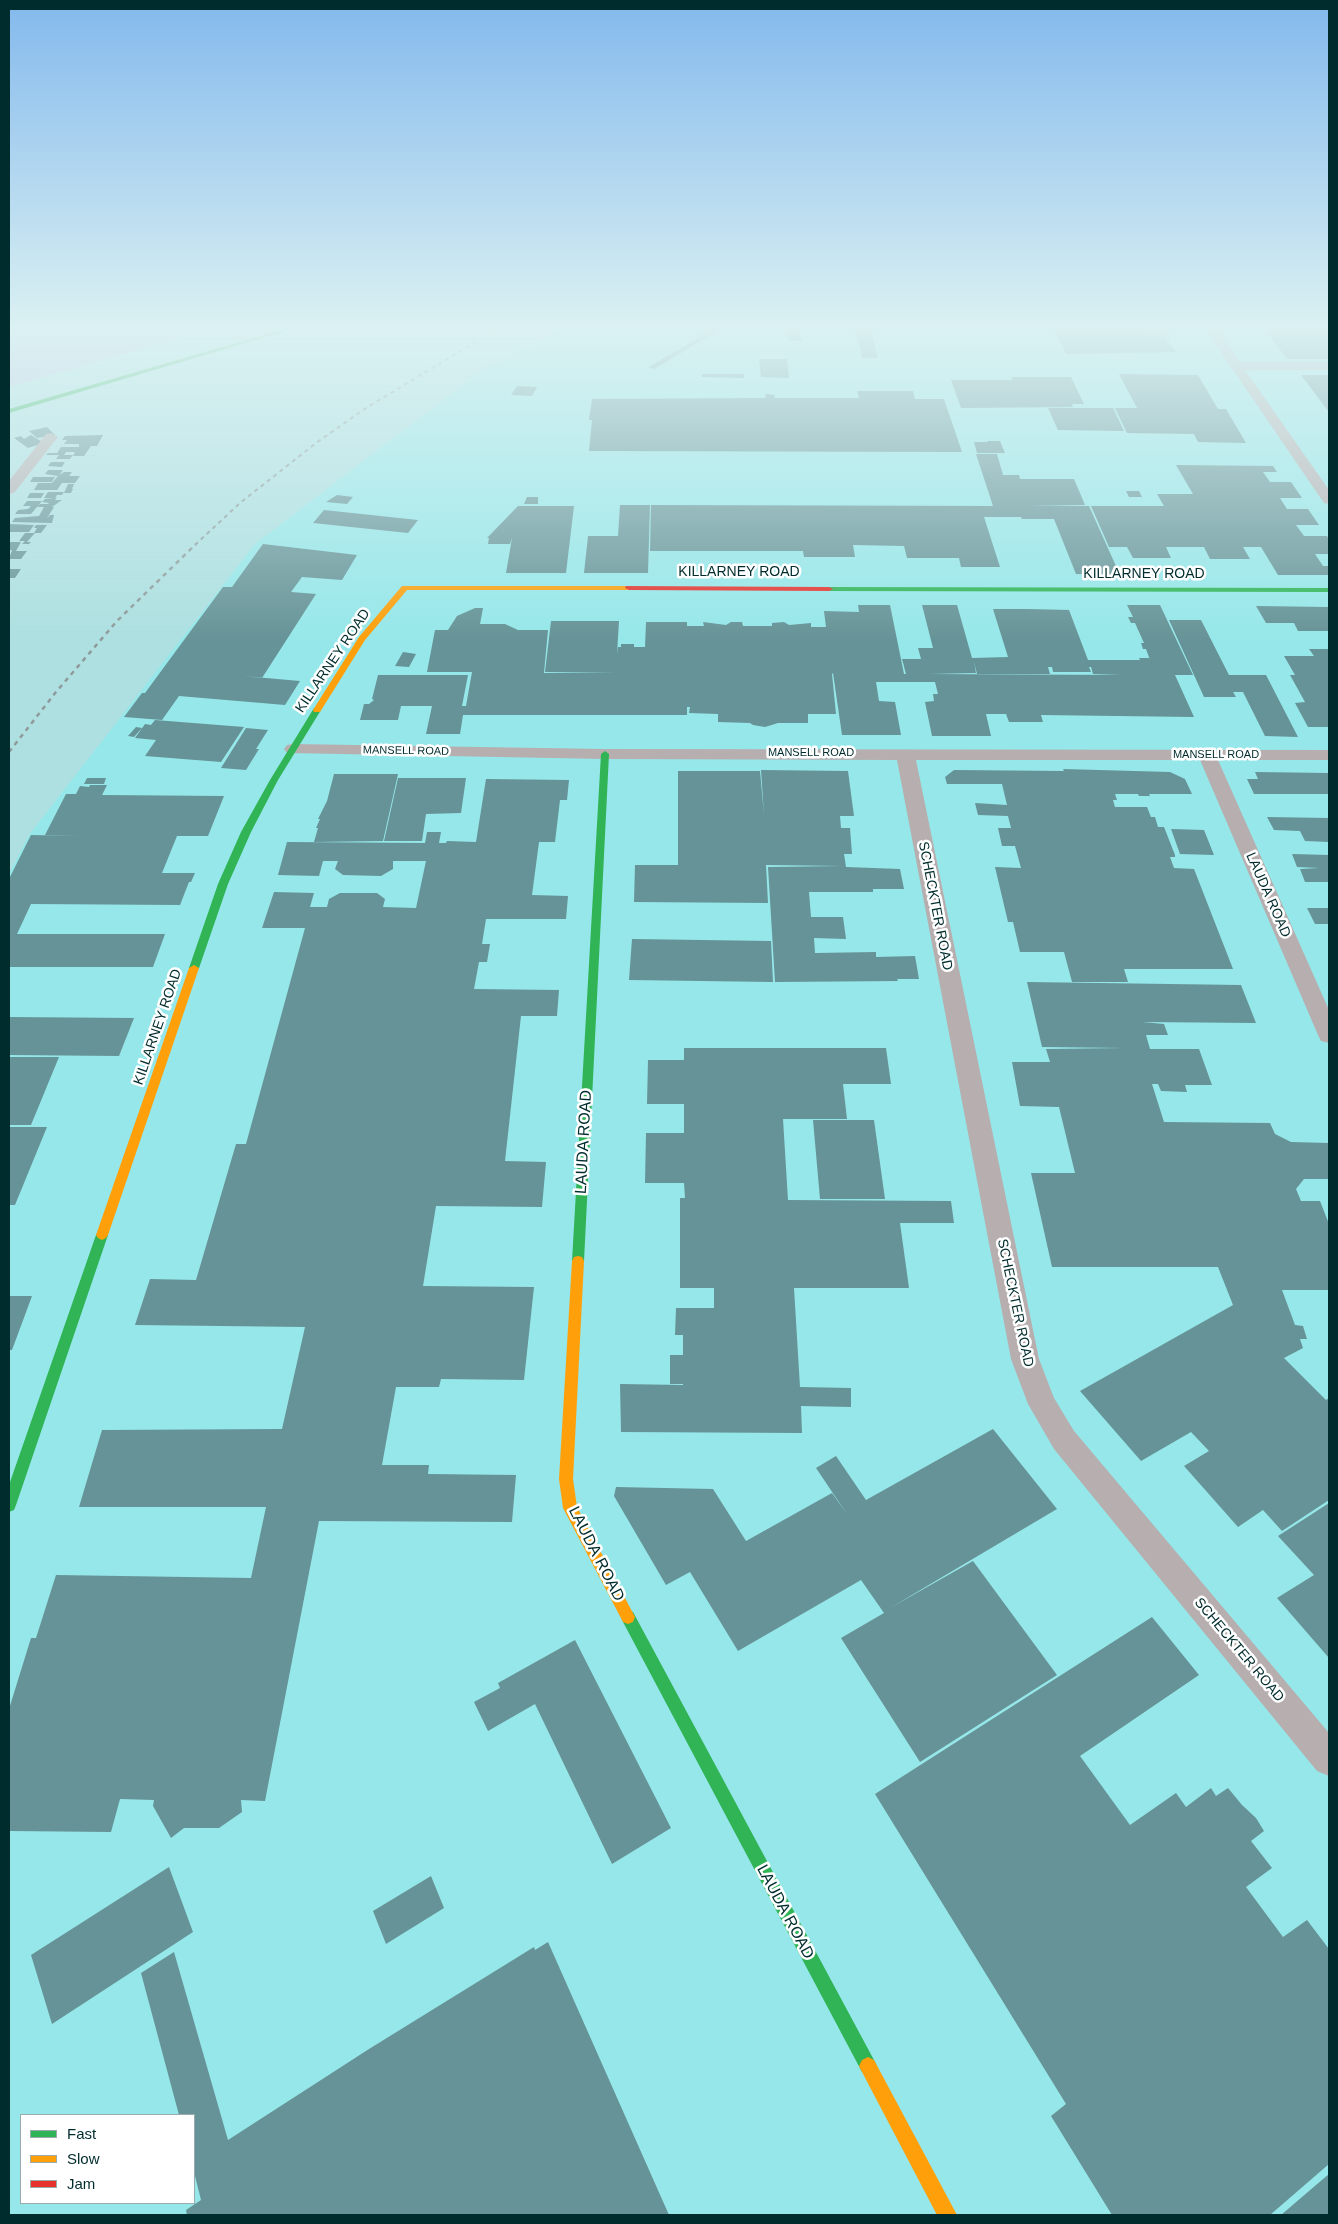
<!DOCTYPE html>
<style>
body{margin:0}
#map{position:relative;width:1338px;height:2224px;overflow:hidden;background:#aee0e1;font-family:Arial,sans-serif}
canvas{display:block}
.frame{position:absolute;inset:0;border:10px solid #012c2d;pointer-events:none}
.legend{position:absolute;left:20px;top:2114px;width:175px;height:90px;box-sizing:border-box;background:#fff;border:1px solid #99abab;margin:0;padding:6px 9px;list-style:none;font-size:15px;color:#012c2d}
.legend li{display:flex;align-items:center;gap:10px;height:25px}
.legend b{width:25px;border:1px solid #99abab}
</style>
<div id="map">
<canvas width="1338" height="2224"></canvas>
<div class="frame"></div>
<ul class="legend">
<li><b style="height:6px;background:#30b455"></b>Fast</li>
<li><b style="height:6px;background:#ff9f0a"></b>Slow</li>
<li><b style="height:6px;background:#e5322d"></b>Jam</li>
</ul>
</div>
<script>
const ctx = document.querySelector('canvas').getContext('2d');
ctx.lineJoin = 'round';
function fillPath(path, color) { ctx.fillStyle = color; ctx.fill(path, 'evenodd'); }
const shape = rows => new Path2D(rows.map(r => 'M' + r).join(''));
function stroke(path, color, width, dash) { ctx.strokeStyle = color; ctx.lineWidth = width; ctx.lineCap = dash ? 'butt' : 'round'; ctx.setLineDash(dash || []); ctx.stroke(path); }
function label(font, color, halo, rows, align = 'center') {
  ctx.font = font + ' Arial,sans-serif'; ctx.lineWidth = 5; ctx.setLineDash([]); ctx.textBaseline = 'middle'; ctx.strokeStyle = halo; ctx.fillStyle = color; for (const [text, x, y, turn = 0] of rows) {
    ctx.save(); ctx.translate(x, y); ctx.rotate((+turn || 0) * Math.PI / 180); ctx.textAlign = isNaN(turn) ? turn : align; if (halo) ctx.strokeText(text, 0, 0); ctx.fillText(text, 0, 0); ctx.restore();
  }
}
fillPath(shape([
 [561,329,1329,329,1329,2215,9,2215,9,874,29,835,255,544,481,371],
 [21,2115,194,2115,194,2203,21,2203]
]), '#96e7e9');
fillPath(shape([
 [9,329,211,329,9,387]
]), '#c7c4e6');
fillPath(shape([
 [713,329,721,329,654,369,649,367],
 [786,329,798,329,802,341,790,341,787,338],
 [855,329,871,329,878,358,862,358],
 [1054,329,1142,329,1145,334,1168,334,1169,337,1165,337,1176,352,1066,354],
 [1264,329,1329,329,1329,359,1287,359],
 [759,359,787,359,789,378,761,377],
 [702,374,744,374,744,378,702,377],
 [1119,374,1198,375,1218,409,1226,409,1246,443,1198,442,1194,434,1127,433,1115,408,1137,408],
 [1301,375,1329,375,1329,412],
 [1011,377,1071,377,1084,404,1072,404,1073,407,961,408,951,380,1013,380],
 [517,386,537,387,532,396,511,395],
 [857,391,913,391,915,399,944,399,962,452,589,451,592,420,589,420,592,399,766,398,765,394,775,395,774,398,859,398],
 [1048,408,1113,408,1124,431,1058,430],
 [47,427,55,435,37,438,29,431],
 [31,435,44,443,28,448,14,438,21,436,24,439],
 [103,435,97,446,91,446,84,456,73,456,75,452,66,452,64,455,73,455,70,459,56,459,59,455,46,455,48,453,57,453,61,447,79,447,79,444,64,444,67,440,62,440,65,436],
 [987,441,1000,441,1005,453,977,453,974,442,988,442],
 [976,454,997,454,1003,475,1019,475,1020,479,1074,479,1085,505,1030,506,1089,506,1120,575,1076,574,1054,519,1022,519,1021,517,984,517,1000,567,961,567,959,558,907,558,904,546,853,545,855,557,804,557,803,551,650,551,651,505,993,506],
 [51,462,65,462,62,467,48,466],
 [1176,465,1273,466,1277,472,1263,472,1270,482,1291,482,1302,498,1280,498,1287,509,1308,509,1319,525,1296,525,1304,536,1327,536,1329,540,1329,554,1315,554,1323,566,1329,566,1329,575,1278,575,1261,547,1243,547,1250,559,1210,559,1204,547,1166,547,1171,558,1133,558,1127,547,1109,547,1091,506,1164,506,1157,494,1193,494],
 [48,470,63,470,59,475,64,472,72,472,69,476,80,476,75,483,62,483,57,490,34,490,38,483,52,483,58,476,45,474],
 [33,477,55,477,52,482,30,482],
 [68,484,74,484,72,489,73,489,71,493,64,493],
 [1126,491,1139,491,1142,497,1129,497],
 [48,492,64,492,62,495,57,495,55,498,57,497,55,500,62,500,52,507,54,507,47,518,50,515,54,515,52,523,12,522,15,518,39,516,44,507,37,507,40,504,48,504,49,503,42,502,45,499,54,498,44,498],
 [30,493,44,493,41,498,27,498],
 [337,495,353,497,347,504,326,502],
 [527,497,538,497,538,504,524,504],
 [27,501,42,501,31,514,15,514,18,510,28,509,31,506,23,506],
 [620,505,650,505,648,573,584,573,588,536,618,536],
 [518,506,574,506,566,573,506,573,512,538,510,544,488,544,489,538,487,538],
 [324,510,418,520,408,533,313,523],
 [9,524,34,525,29,532,9,532],
 [36,525,47,525,41,533,34,533,37,528,34,528],
 [25,533,35,533,27,542,31,542,29,544,22,544,25,541,19,541],
 [9,542,21,542,16,551,27,551,21,559,9,559,12,550,9,550],
 [263,544,357,555,342,580,302,577,291,592,316,594,262,678,243,676,300,681,285,705,179,696,162,720,124,717,142,693,145,693,223,587,232,587],
 [9,569,21,569,15,578,9,578],
 [858,605,890,605,904,674,906,674,902,659,921,659,918,648,933,648,922,605,957,605,972,658,1008,657,993,609,1028,609,1069,610,1088,660,1140,660,1139,658,1149,658,1150,660,1146,649,1143,649,1141,643,1144,643,1135,623,1131,623,1128,617,1133,617,1127,605,1160,605,1193,675,1175,675,1194,717,1041,715,1043,722,1009,722,1006,714,986,714,991,736,932,736,925,702,934,701,933,694,938,694,935,682,876,682,879,701,895,702,901,735,842,735,833,673,832,674,836,714,808,714,808,723,778,723,765,727,753,725,750,723,718,722,718,714,689,713,690,707,687,707,687,715,463,715,460,734,426,734,432,706,401,706,398,720,360,720,364,704,369,704,374,700,372,699,378,675,468,675,462,706,466,706,472,672,427,672,435,630,448,630,457,616,475,608,483,608,480,624,505,624,518,630,548,630,544,673,616,673,545,672,551,621,619,621,617,654,618,647,621,647,621,644,634,644,634,647,645,647,646,622,687,622,687,626,704,626,703,622,726,625,731,622,742,622,743,626,772,626,772,623,784,622,789,625,811,623,811,627,826,627,824,611,859,612],
 [974,662,977,674,1050,674,1048,667,1052,667,1053,672,1091,672,1089,667,1091,667,1093,674,1121,675,929,674,976,673],
 [1256,606,1329,607,1329,631,1298,631,1294,623,1266,623],
 [1169,620,1201,620,1229,675,1266,675,1298,737,1265,736,1243,692,1233,692,1236,697,1204,697],
 [1309,649,1329,649,1329,727,1308,727,1295,703,1305,702,1290,675,1295,675,1284,656,1314,656],
 [403,652,416,654,409,667,395,666],
 [155,720,244,727,221,762,145,756,156,740,135,738,145,724,151,725],
 [136,727,142,728,134,737,128,736],
 [246,728,268,730,256,749,259,749,246,770,221,768],
 [1063,769,1170,772,1185,779,1192,794,1149,794,1150,796,1139,796,1138,794,1115,794,1117,800,1113,800,1115,807,1147,807,1151,817,1155,817,1158,827,1164,827,1175,855,1175,857,1170,857,1174,868,1194,869,1233,969,1124,969,1128,982,1072,982,1064,952,1020,952,1013,922,1008,922,995,867,1021,868,1015,846,1002,846,998,828,1011,828,1008,816,978,815,975,803,1007,805,1002,784,947,784,945,777,954,770,1064,771],
 [761,770,848,771,854,816,840,816,841,828,850,828,852,854,844,854,846,867,900,869,904,889,873,889,873,892,809,892,811,917,843,917,846,939,814,938,815,953,876,952,876,957,915,956,919,979,897,979,898,981,775,982,768,867,843,866,766,865,768,903,634,902,635,865,678,865,678,771,760,771,764,815],
 [1255,772,1329,773,1329,794,1254,794,1247,779,1258,779],
 [334,774,398,774,383,841,314,842,318,828,316,828,320,819,318,819,327,801],
 [87,778,106,778,104,784,84,784],
 [398,778,466,778,461,813,426,814,422,841,384,841],
 [486,779,569,780,567,800,560,800,555,842,539,842,532,895,568,896,566,919,486,919,482,944,490,944,487,962,479,962,474,989,559,990,557,1016,521,1016,505,1161,546,1162,542,1207,436,1206,423,1286,534,1287,524,1380,441,1379,439,1387,396,1387,382,1465,429,1465,428,1474,516,1475,512,1522,319,1521,265,1801,241,1800,242,1812,219,1828,184,1828,171,1838,153,1806,154,1800,120,1799,111,1832,9,1831,9,1709,31,1638,36,1638,56,1575,251,1578,266,1507,79,1507,102,1430,282,1429,305,1327,135,1325,150,1279,196,1280,236,1144,246,1144,305,928,262,928,274,892,314,893,310,907,327,907,329,899,340,893,377,893,385,899,383,907,416,908,426,861,393,861,393,869,381,876,343,875,335,869,338,861,323,861,319,876,278,875,287,842,425,843,427,832,441,832,439,843,446,843,447,841,476,842],
 [90,785,107,785,102,795,224,796,208,836,177,836,162,873,195,873,191,882,189,882,180,905,31,904,17,934,165,934,153,967,9,967,9,879,31,835,82,836,45,835,66,794,76,794,80,786,89,787],
 [1267,817,1329,818,1329,842,1305,841,1300,831,1274,830],
 [1171,829,1204,830,1214,855,1180,854],
 [1292,854,1329,855,1329,882,1305,882,1300,869,1319,868,1297,867],
 [1307,908,1329,908,1329,924,1315,924],
 [632,939,771,941,773,982,629,980],
 [1027,982,1241,985,1256,1023,1142,1022,1164,1024,1168,1035,1146,1035,1150,1049,1199,1049,1212,1085,1185,1085,1187,1092,1161,1091,1158,1084,1152,1084,1164,1122,1270,1123,1275,1134,1291,1142,1329,1143,1329,1179,1304,1179,1296,1189,1301,1201,1320,1201,1329,1224,1329,1290,1282,1290,1295,1325,1303,1326,1307,1339,1300,1339,1303,1348,1284,1358,1326,1400,1329,1398,1329,1500,1282,1531,1263,1510,1238,1527,1184,1466,1209,1451,1191,1432,1141,1461,1080,1391,1233,1305,1218,1267,1052,1267,1031,1173,1075,1173,1059,1107,1020,1106,1012,1062,1050,1062,1046,1049,1125,1048,1042,1047],
 [9,1017,134,1018,119,1056,9,1055],
 [684,1048,886,1048,891,1084,843,1084,847,1119,783,1119,788,1200,951,1201,954,1223,900,1223,909,1288,794,1288,800,1387,851,1388,851,1407,801,1406,802,1433,621,1432,620,1384,683,1385,683,1384,670,1384,670,1355,683,1355,683,1335,675,1335,676,1308,714,1308,714,1288,680,1288,680,1198,685,1198,684,1183,645,1183,646,1133,684,1133,684,1104,647,1104,648,1060,684,1060],
 [9,1057,59,1057,31,1125,9,1125],
 [813,1120,874,1120,885,1199,820,1199],
 [9,1127,47,1127,15,1205,9,1205],
 [9,1296,32,1296,12,1350,9,1350],
 [993,1429,1057,1509,890,1608,973,1561,1057,1675,920,1762,841,1638,884,1613,861,1580,738,1651,690,1572,666,1585,614,1496,616,1487,713,1489,746,1541,832,1493,847,1514,816,1468,836,1456,866,1500],
 [1329,1503,1329,1658,1277,1598,1314,1575,1278,1536],
 [1152,1617,1199,1675,1080,1756,1130,1825,1176,1793,1186,1807,1211,1788,1216,1796,1228,1788,1242,1805,1256,1818,1264,1831,1251,1841,1272,1868,1246,1887,1283,1937,1307,1920,1329,1949,1329,2164,1270,2215,1112,2215,1051,2116,1066,2104,875,1794],
 [575,1640,671,1828,612,1864,535,1704,488,1731,474,1702,500,1688,498,1683],
 [169,1867,193,1932,52,2024,31,1955],
 [431,1876,444,1908,386,1944,373,1911],
 [548,1942,669,2215,187,2215,186,2210,201,2200,194,2172,194,2115,179,2115,141,1973,174,1952,228,2140,369,2049,534,1947,535,1950],
 [1329,2174,1329,2215,1281,2215,1316,2185]
]), '#669397');
fillPath(shape([
 [1205,329,1217,329,1240,362,1329,362,1329,370,1245,370,1329,490,1329,504,1324,503,1205,329],
 [51,433,58,437,14,493,9,494,9,481,46,434,51,433],
 [293,744,605,749,1329,750,1329,760,1218,760,1329,1010,1329,1043,1321,1041,1318,1035,1200,760,916,760,1039,1359,1054,1398,1074,1431,1329,1733,1329,1776,1317,1771,1054,1449,1028,1404,1011,1359,897,760,605,759,287,753,284,749,287,745,293,744]
]), '#b7aeaf');
fillPath(shape([
 [284,329,293,329,9,413,9,409,284,329],
 [826,587,1329,588,1329,592,829,591,825,589,826,587],
 [314,708,317,708,321,710,278,780,251,832,228,884,199,968,194,971,190,970,189,968,218,884,241,832,270,780,314,708],
 [605,751,609,754,584,1261,582,1265,578,1266,574,1265,572,1261,601,754,605,751],
 [102,1230,106,1232,108,1235,16,1505,14,1510,9,1512,9,1485,96,1235,98,1232,102,1230],
 [628,1610,633,1612,874,2060,877,2066,874,2072,868,2075,862,2072,623,1622,621,1617,623,1612,628,1610]
]), '#30b455');
fillPath(shape([
 [402,586,629,586,633,588,629,590,407,590,365,640,320,712,314,712,313,710,359,637,402,586],
 [194,965,199,968,108,1235,106,1238,102,1240,98,1238,96,1235,189,968,194,965],
 [578,1256,582,1257,584,1261,573,1479,577,1507,635,1617,633,1622,628,1624,623,1622,563,1508,559,1479,572,1261,574,1257,578,1256],
 [868,2057,874,2060,957,2215,937,2215,862,2072,859,2066,862,2060,868,2057]
]), '#ff9f0a');
fillPath(shape([
 [626,586,829,587,833,589,829,591,629,590,625,588,626,586]
]), '#e5322d');
stroke(shape([
 [195,545,240,503,316,443,366,408,497,329]
]), '#8f9b9b', 2, [4, 4]);
stroke(shape([
 [9,752,56,692,117,621,196,544]
]), '#8f9b9b', 2.5, [4.5, 4.5]);
const sky = ctx.createLinearGradient(0, 0, 0, 641);
sky.addColorStop(0, '#83b9ed');
sky.addColorStop(0.51, '#dbf1f2');
sky.addColorStop(1, '#dbf1f200');
ctx.fillStyle = sky;
ctx.fillRect(0, 0, 1338, 641);
label('11px', '#012c2d', '#fff', [
 ["MANSELL ROAD",406,751,1],
 ["MANSELL ROAD",811,753],
 ["MANSELL ROAD",1216,755]
]);
label('14px', '#012c2d', '#fff', [
 ["KILLARNEY ROAD",739,572],
 ["KILLARNEY ROAD",1144,574],
 ["KILLARNEY ROAD",333,661,-56],
 ["LAUDA ROAD",1268,895,66],
 ["SCHECKTER ROAD",935,906,79],
 ["KILLARNEY ROAD",158,1027,-71],
 ["SCHECKTER ROAD",1015,1303,78],
 ["SCHECKTER ROAD",1239,1650,50]
]);
label('16px', '#012c2d', '#fff', [
 ["LAUDA ROAD",584,1142,-87],
 ["LAUDA ROAD",596,1554,63],
 ["LAUDA ROAD",785,1912,62]
]);
</script>
